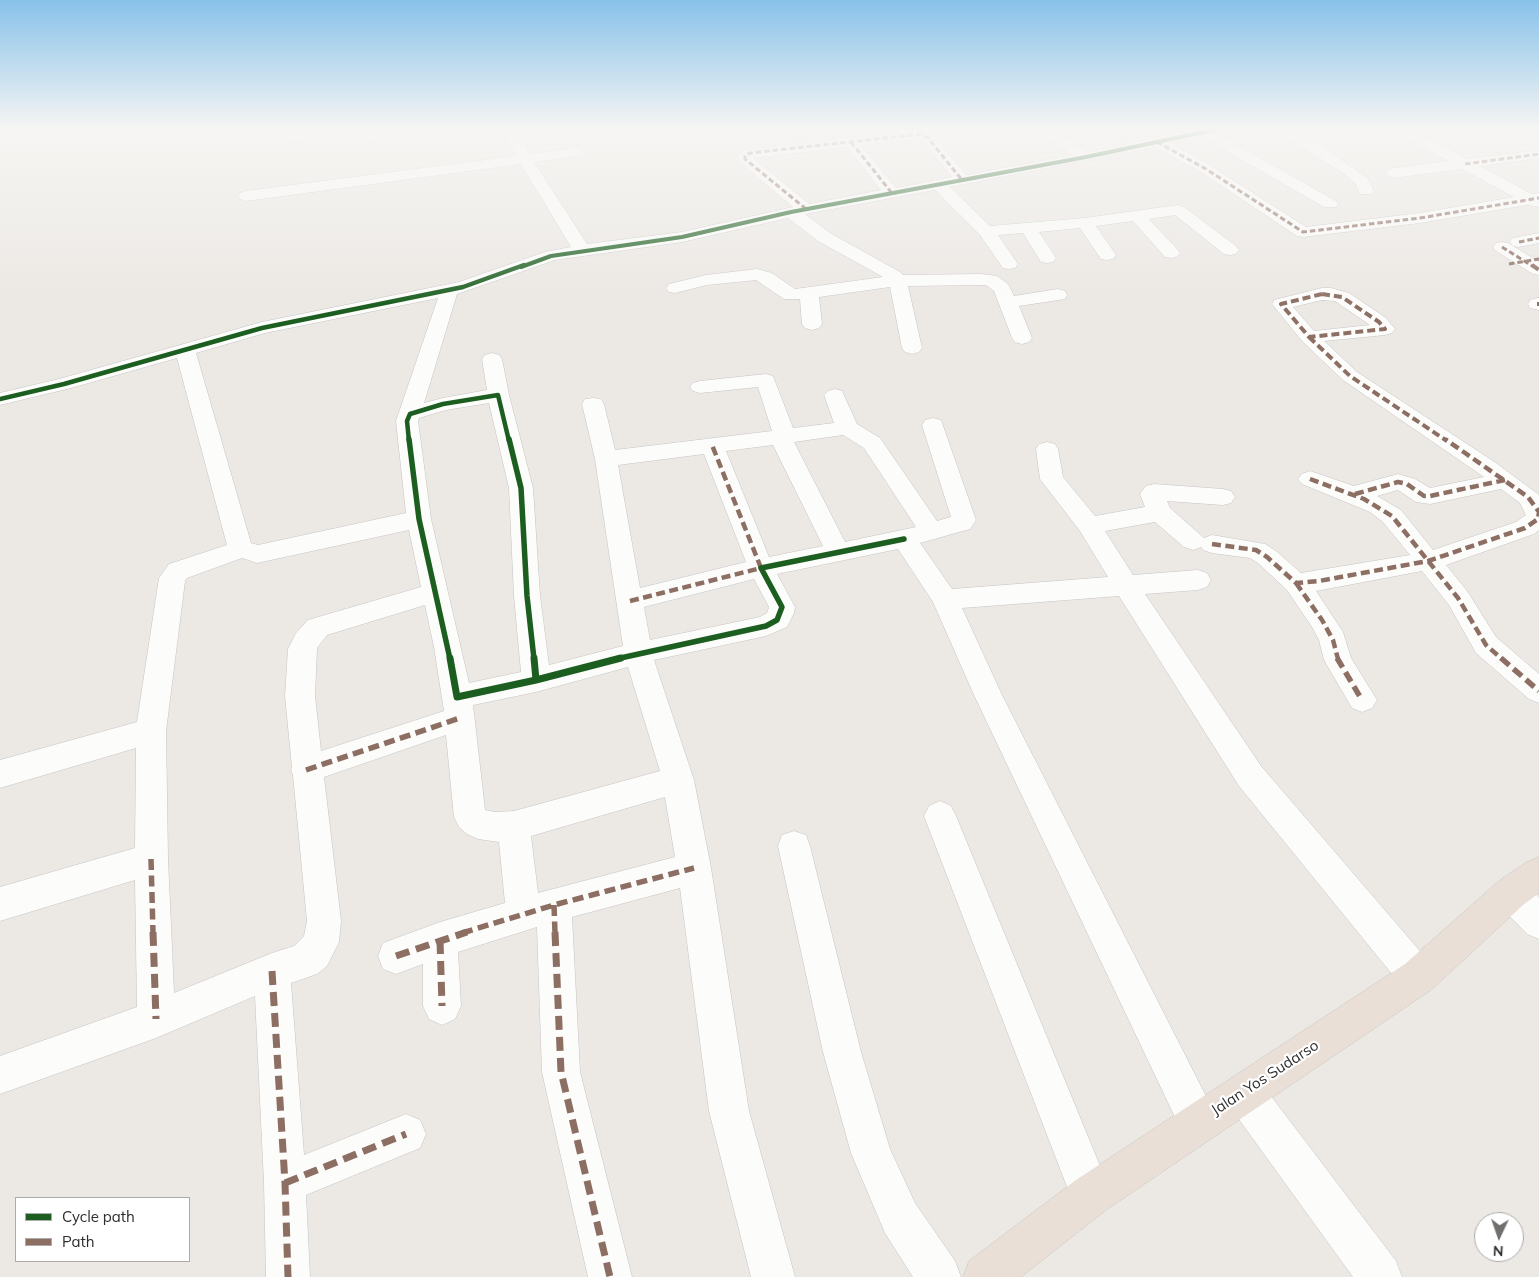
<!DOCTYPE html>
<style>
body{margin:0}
#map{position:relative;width:1539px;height:1277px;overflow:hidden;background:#ece8e4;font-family:Mulish,sans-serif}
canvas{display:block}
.legend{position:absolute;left:15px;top:1197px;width:175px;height:65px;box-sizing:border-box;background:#fff;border:1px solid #ababab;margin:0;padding:6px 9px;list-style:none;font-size:15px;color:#2e2e2e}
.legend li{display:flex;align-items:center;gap:10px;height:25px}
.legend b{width:25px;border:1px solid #ababab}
.north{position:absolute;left:1474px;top:1212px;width:50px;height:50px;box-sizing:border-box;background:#fff;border:1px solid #ababab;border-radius:50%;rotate:183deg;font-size:14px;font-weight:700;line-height:20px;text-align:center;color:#2e2e2e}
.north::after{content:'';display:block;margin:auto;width:18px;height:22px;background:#706f6e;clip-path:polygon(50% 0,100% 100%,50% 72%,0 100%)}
</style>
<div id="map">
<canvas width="1539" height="1277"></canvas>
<ul class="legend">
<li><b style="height:6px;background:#1b5e20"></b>Cycle path</li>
<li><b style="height:6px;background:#8d6e63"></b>Path</li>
</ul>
<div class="north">N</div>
</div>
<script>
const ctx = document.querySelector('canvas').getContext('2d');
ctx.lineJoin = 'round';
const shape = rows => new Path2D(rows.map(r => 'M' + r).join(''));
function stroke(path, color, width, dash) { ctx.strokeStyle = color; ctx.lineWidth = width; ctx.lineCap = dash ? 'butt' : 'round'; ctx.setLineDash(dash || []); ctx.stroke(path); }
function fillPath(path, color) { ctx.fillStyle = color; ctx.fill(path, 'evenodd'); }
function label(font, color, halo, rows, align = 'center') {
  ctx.font = font + ' Mulish,sans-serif'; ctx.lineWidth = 4.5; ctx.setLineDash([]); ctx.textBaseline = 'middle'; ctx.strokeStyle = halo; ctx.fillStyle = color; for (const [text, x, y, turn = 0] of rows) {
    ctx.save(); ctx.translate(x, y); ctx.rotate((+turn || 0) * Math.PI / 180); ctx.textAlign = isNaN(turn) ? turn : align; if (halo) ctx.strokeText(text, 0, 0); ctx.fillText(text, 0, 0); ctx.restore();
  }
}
const minor = shape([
 [321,128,366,128,375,131,406,128,448,128,446,131,441,132,371,140,361,135,327,136,295,140,290,139,288,136,290,133,295,132,321,128],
 [502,128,516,128,530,154,576,148,581,149,583,152,581,155,534,162,587,244,682,232,793,207,740,162,738,156,745,150,921,130,933,135,966,175,1073,155,1034,131,1032,128,1048,128,1088,152,1204,128,1230,128,1228,131,1217,134,1336,201,1338,204,1336,207,1324,207,1202,137,1170,143,1211,166,1306,227,1420,213,1514,197,1462,169,1393,178,1388,176,1385,173,1388,170,1393,168,1449,161,1394,131,1392,128,1409,128,1467,159,1539,150,1539,158,1480,166,1532,194,1539,193,1539,207,1527,205,1420,223,1303,237,1297,236,1201,172,1155,147,950,187,990,226,1085,218,1178,205,1184,207,1236,246,1239,250,1236,254,1230,255,1224,254,1175,215,1149,219,1177,249,1180,253,1177,257,1171,258,1165,257,1133,221,1096,226,1116,255,1113,259,1107,260,1101,259,1080,228,1039,232,1056,258,1053,262,1047,263,1041,262,1023,233,998,235,1018,264,1015,268,1009,269,1003,268,980,235,935,190,805,214,830,233,900,272,903,275,981,274,997,276,1008,284,1014,296,1058,289,1065,291,1067,295,1065,299,1019,306,1032,338,1029,342,1022,344,1015,342,1012,338,994,291,986,285,908,286,922,348,919,352,912,354,905,352,902,348,890,287,819,297,822,324,819,328,812,330,805,328,802,324,800,299,784,299,756,280,707,285,675,293,669,292,666,288,669,284,706,275,757,269,772,273,795,289,883,277,818,241,788,218,682,242,555,260,457,294,424,403,443,398,487,390,482,359,485,355,492,353,499,355,502,359,509,395,533,488,540,596,549,665,623,646,595,459,582,404,585,399,593,398,601,399,604,404,615,450,772,431,758,387,700,393,693,391,690,387,693,383,700,381,766,374,773,376,793,428,834,423,824,395,828,391,835,389,842,391,857,424,880,438,937,521,951,517,922,425,925,420,933,418,941,420,976,520,970,529,920,543,952,589,1108,577,1080,531,1040,479,1036,449,1039,444,1047,442,1055,444,1058,449,1063,477,1095,516,1145,507,1140,494,1146,486,1154,484,1223,489,1231,491,1235,497,1231,503,1223,505,1167,501,1170,508,1204,538,1212,535,1265,544,1276,551,1301,573,1410,555,1383,522,1370,512,1302,484,1298,479,1302,474,1310,471,1354,486,1398,474,1415,479,1430,488,1484,477,1343,380,1302,341,1272,304,1274,300,1322,288,1331,288,1349,293,1386,318,1395,329,1392,333,1385,335,1324,341,1357,372,1496,463,1539,495,1539,530,1534,534,1446,565,1467,591,1496,637,1539,674,1539,703,1529,699,1476,653,1449,605,1422,571,1316,591,1343,632,1351,658,1377,700,1372,708,1362,712,1352,708,1324,660,1319,640,1312,627,1287,590,1258,563,1250,558,1212,553,1203,550,1201,547,1193,550,1184,547,1155,522,1105,531,1133,575,1198,570,1207,573,1211,580,1207,587,1198,590,1145,594,1261,766,1431,964,1436,977,1431,990,1418,995,1405,990,1239,786,1119,596,962,608,1002,695,1212,1108,1218,1122,1212,1136,1198,1142,1184,1136,974,695,933,602,898,549,777,574,795,607,794,613,787,627,766,636,654,660,694,780,711,868,749,1111,795,1277,751,1277,709,1111,680,888,572,917,580,1072,632,1277,588,1277,542,1072,537,927,458,952,461,1006,455,1019,442,1025,429,1019,423,1006,423,964,396,974,383,969,378,956,383,943,440,922,505,903,499,842,478,839,467,834,459,827,454,817,446,735,324,777,341,921,339,942,327,966,317,974,291,983,304,1155,406,1114,420,1120,426,1134,420,1148,306,1195,310,1277,266,1277,264,1183,255,996,156,1038,0,1094,0,1056,137,1007,135,880,0,921,0,887,135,848,136,748,0,788,0,760,137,722,159,578,169,564,227,545,177,358,71,388,0,405,0,393,59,379,262,322,459,282,545,252,571,247,521,164,246,201,240,199,238,196,240,193,246,191,516,156,502,128],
 [919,139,923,141,952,177,896,188,861,145,919,139],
 [847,147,881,190,809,204,753,158,847,147],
 [438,298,396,421,406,513,258,545,251,543,196,353,265,333,438,298],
 [1322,300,1335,301,1370,325,1314,331,1293,307,1322,300],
 [489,403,509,488,514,596,521,672,469,683,431,519,418,421,419,418,446,410,489,403],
 [843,435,864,448,916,527,845,542,794,442,843,435],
 [773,445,823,546,769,557,726,451,773,445],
 [704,454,746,562,640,588,618,465,704,454],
 [1501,489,1520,503,1526,515,1516,522,1433,550,1401,510,1377,496,1398,490,1416,502,1430,504,1501,489],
 [409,530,421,587,308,620,296,633,288,649,285,696,292,767,291,770,293,775,307,921,304,936,294,946,272,953,174,993,168,859,166,731,185,581,187,578,242,558,257,563,409,530],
 [754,579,769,607,767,613,760,617,650,640,644,607,754,579],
 [425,605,434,647,444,711,321,751,315,696,317,648,327,635,425,605],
 [628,667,660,771,514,811,495,812,485,810,473,705,536,692,628,667],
 [665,797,675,857,538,893,531,836,665,797],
 [1273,128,1290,128,1310,138,1367,178,1374,191,1372,194,1360,194,1355,183,1343,173,1273,128],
 [1475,128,1490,128,1488,131,1483,132,1477,131,1475,128],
 [1539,233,1539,243,1519,247,1513,246,1510,242,1513,238,1539,233],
 [1502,242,1508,243,1539,262,1539,275,1533,274,1496,251,1493,247,1496,243,1502,242],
 [1537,298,1539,298,1539,310,1530,308,1528,304,1530,300,1537,298],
 [940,801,951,806,956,816,1112,1195,1106,1210,1091,1216,1076,1210,924,816,929,806,940,801],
 [794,831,806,835,810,846,861,1052,890,1149,915,1203,955,1261,961,1277,913,1277,885,1233,851,1153,823,1052,778,846,782,835,794,831],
 [1511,877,1523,881,1539,897,1539,939,1527,934,1499,905,1494,893,1499,881,1511,877],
 [1244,1073,1258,1079,1396,1261,1402,1277,1353,1277,1230,1107,1224,1093,1230,1079,1244,1073]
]);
const highway = shape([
 [1539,857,1539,893,1523,905,1431,990,1106,1210,1021,1277,963,1277,969,1261,1076,1180,1405,964,1499,881,1527,862,1539,857]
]);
stroke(minor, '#c5c4c5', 1);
stroke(highway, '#c6c5c4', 1);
fillPath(minor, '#fcfcfb');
fillPath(highway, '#eadfd6');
stroke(shape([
 [851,142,891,192],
 [1157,142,1206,169,1303,232,1420,218,1539,198],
 [1465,164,1539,154],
 [806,209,745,159,745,156,750,153,921,134,928,138,962,180],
 [1519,242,1539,238],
 [1502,247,1534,267],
 [1509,264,1539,259]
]), '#8d6e63', 3, [5.5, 3]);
stroke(shape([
 [1532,265,1539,270],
 [1322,294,1342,297,1379,322,1385,329,1309,337,1281,304,1322,294],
 [1537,304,1539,304],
 [1309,337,1350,376,1447,441]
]), '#8d6e63', 4, [8, 4]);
stroke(shape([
 [1310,479,1364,499,1392,516,1458,598,1486,645,1502,659],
 [1355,494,1398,482,1407,484,1424,496,1430,496,1505,480],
 [1212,544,1256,550,1267,557,1296,583,1319,581,1428,561,1525,528,1538,519,1539,512,1528,497,1445,439],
 [1296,583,1322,620,1333,640,1338,659],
 [630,601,761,568,712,445]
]), '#8d6e63', 4.5, [9, 4.5]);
stroke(shape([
 [1337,658,1362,700],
 [1501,658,1539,691],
 [306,770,460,718],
 [151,859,153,933],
 [554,905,555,933],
 [462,933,554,905,694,868]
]), '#8d6e63', 5.5, [11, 5.5]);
stroke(shape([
 [153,932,156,1019],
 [555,932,561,1072,610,1277],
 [440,940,442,1006],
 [396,956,467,932],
 [272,971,285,1183,288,1277],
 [285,1183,406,1134]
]), '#8d6e63', 7, [14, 7]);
stroke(shape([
 [521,267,551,256,682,237,791,212,1086,157,1223,128]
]), '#1b5e20', 4);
stroke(shape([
 [0,399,64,384,262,328,463,287,524,265],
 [409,441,407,421,410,414,443,404,498,395,509,441]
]), '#1b5e20', 4.5);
stroke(shape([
 [409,439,419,519,450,659],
 [509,439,521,488,527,596,534,659],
 [616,659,766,626,777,620,782,607,761,568,904,539]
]), '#1b5e20', 5.5);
stroke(shape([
 [450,658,457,697,536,680],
 [534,658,536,680],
 [536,680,621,658]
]), '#1b5e20', 7);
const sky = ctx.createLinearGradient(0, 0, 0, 306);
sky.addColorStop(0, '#88c2ea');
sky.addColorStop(0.42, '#f6f5f3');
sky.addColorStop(1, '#f6f5f300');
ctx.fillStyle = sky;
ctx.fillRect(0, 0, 1539, 306);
label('15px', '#2e2e2e', '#fff', [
 ["Jalan Yos Sudarso",1265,1078,-33]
]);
</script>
